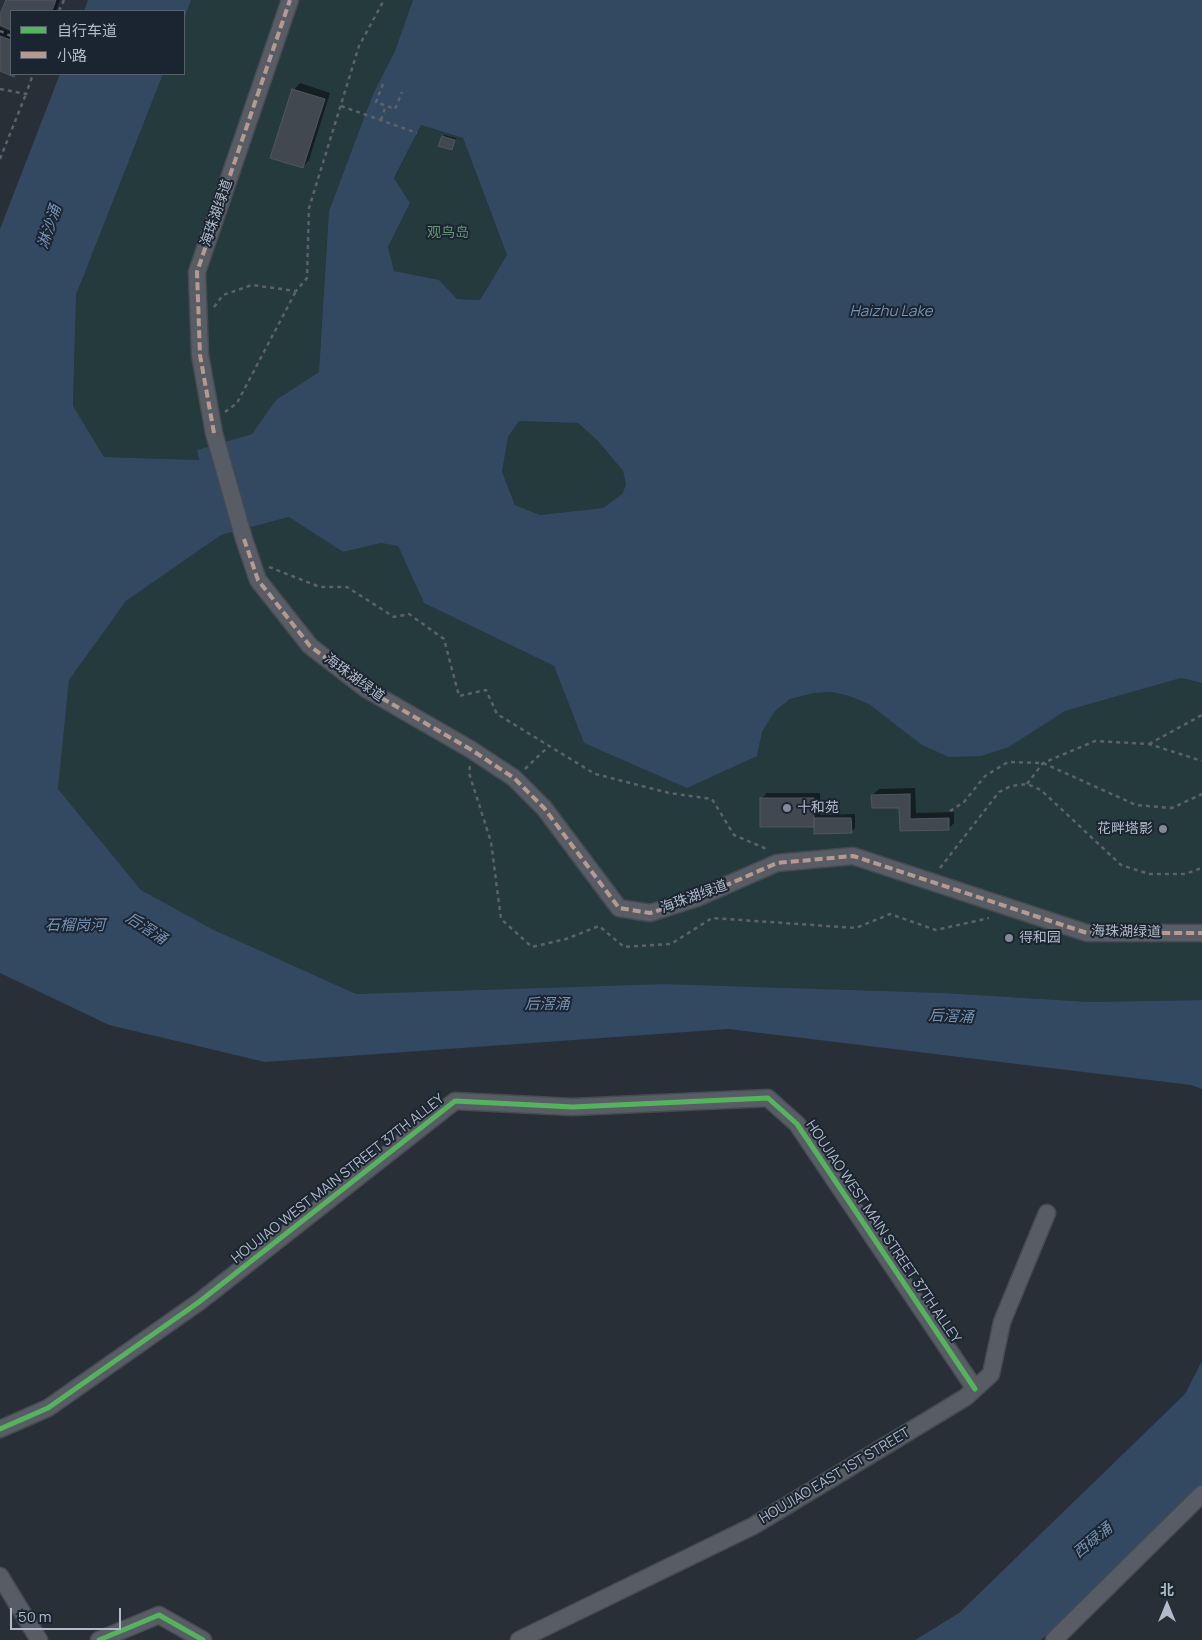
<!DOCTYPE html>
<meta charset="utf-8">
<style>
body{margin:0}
#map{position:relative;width:1202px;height:1640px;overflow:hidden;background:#282f37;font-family:Manrope,"Noto Sans SC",sans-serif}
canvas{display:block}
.legend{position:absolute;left:10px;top:10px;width:175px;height:65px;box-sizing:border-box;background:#1b2532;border:1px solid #57616e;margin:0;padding:6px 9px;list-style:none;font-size:15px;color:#b1bbc9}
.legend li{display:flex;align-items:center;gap:10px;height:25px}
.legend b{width:25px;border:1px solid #57616e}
.north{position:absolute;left:1142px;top:1580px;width:50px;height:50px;-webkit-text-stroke:4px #1b2532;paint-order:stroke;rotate:0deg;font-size:14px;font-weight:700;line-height:20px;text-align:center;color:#b1bbc9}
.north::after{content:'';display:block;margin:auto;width:18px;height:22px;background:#b1bbc9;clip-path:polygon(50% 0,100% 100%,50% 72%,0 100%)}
.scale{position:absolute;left:10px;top:1608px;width:111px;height:22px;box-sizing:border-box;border:2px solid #b1bbc9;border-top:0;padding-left:6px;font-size:15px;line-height:18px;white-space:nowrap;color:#b1bbc9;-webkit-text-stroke:4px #1b2532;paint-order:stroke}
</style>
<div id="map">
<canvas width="1202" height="1640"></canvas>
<ul class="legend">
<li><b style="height:6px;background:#56b35d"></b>自行车道</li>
<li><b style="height:6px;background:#b69a8f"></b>小路</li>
</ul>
<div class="north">北</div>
<div class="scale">50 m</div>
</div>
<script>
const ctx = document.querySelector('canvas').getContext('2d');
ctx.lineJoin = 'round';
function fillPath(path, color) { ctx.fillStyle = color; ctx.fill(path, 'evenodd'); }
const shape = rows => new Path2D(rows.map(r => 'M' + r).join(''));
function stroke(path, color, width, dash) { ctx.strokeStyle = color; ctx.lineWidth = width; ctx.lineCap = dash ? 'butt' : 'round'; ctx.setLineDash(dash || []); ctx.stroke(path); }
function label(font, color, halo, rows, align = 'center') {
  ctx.font = font + ' Manrope,"Noto Sans SC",sans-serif'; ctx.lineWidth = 4; ctx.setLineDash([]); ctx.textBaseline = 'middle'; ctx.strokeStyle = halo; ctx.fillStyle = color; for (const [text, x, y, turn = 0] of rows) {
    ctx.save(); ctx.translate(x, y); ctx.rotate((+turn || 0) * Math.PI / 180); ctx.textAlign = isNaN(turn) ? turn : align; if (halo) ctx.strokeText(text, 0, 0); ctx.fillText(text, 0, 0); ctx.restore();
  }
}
fillPath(shape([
 [191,0,413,0,395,51,373,94,329,211,319,372,276,400,252,434,197,450,200,460,104,457,73,407,76,295,163,74,184,74,184,20],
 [421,125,463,138,507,255,480,300,457,299,439,280,394,271,388,247,410,203,394,179],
 [519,421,578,423,598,441,623,471,626,485,622,494,603,508,540,515,515,505,502,472,508,437],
 [290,517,343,552,381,543,398,546,424,603,554,666,584,743,757,756,762,732,775,711,790,699,814,693,832,692,849,696,869,704,885,715,1009,747,1065,711,1181,678,1202,683,1202,1000,1090,1002,944,993,664,984,356,994,214,930,141,890,58,789,69,680,126,601,221,535]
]), '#253a3d');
fillPath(shape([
 [88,0,191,0,184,20,184,11,84,11],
 [413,0,1202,0,1202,683,1181,678,1065,711,1009,747,981,756,949,757,922,745,869,704,849,696,832,692,814,693,790,699,775,711,762,732,757,756,687,788,584,743,554,666,424,603,398,546,381,543,343,552,289,517,221,535,126,601,69,680,58,789,141,890,214,930,356,994,664,984,944,993,1090,1002,1202,1000,1202,1089,1191,1085,728,1029,265,1062,109,1025,0,973,0,229,60,74,163,74,76,295,73,406,104,457,199,460,197,450,252,434,276,400,319,372,329,211,373,94,395,51],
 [421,125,463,138,507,255,480,300,457,299,439,280,394,271,388,247,410,203,394,178],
 [519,421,578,423,598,441,623,471,626,485,622,494,603,508,540,515,515,505,502,472,508,437],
 [1202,1361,1202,1487,1041,1640,915,1640,959,1613,1185,1394]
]), '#334861');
fillPath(shape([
 [7,0,60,0,56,11,11,11,11,28,0,24,0,17],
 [0,27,11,32,11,74,16,74,14,76,0,70],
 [300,83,330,93,309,160,303,167,294,90],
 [444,135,456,138,451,149,443,136],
 [915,788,916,813,954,812,954,823,948,829,901,830,900,806,873,795,879,789],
 [767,793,820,793,820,815,855,814,855,828,851,832,815,824,761,799]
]), '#0007');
const building = shape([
 [6,0,56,0,52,11,11,11,11,30,0,25,0,14,6,0],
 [0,36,11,40,11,74,15,74,14,77,0,71,0,36],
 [292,89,325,99,303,168,270,158,292,89],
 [442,136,455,140,452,150,438,146,442,136],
 [910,794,910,819,949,818,949,830,900,831,899,808,872,808,871,795,910,794],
 [760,798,814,798,814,827,760,827,760,798],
 [814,818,851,818,852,833,814,834,814,818]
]);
fillPath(building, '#42484f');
stroke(building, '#50565f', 1);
const minor = shape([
 [290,0,197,272,200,355,214,433,244,539,258,580,310,646,366,689,470,749,514,778,544,808,619,908,650,913,697,898,777,863,853,856,1087,933,1202,933],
 [0,1429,48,1408,199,1302,455,1101,573,1107,768,1098,797,1124,975,1389],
 [0,1576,39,1640],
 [99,1640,159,1615,203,1640],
 [519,1640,753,1526,966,1397,991,1374,1002,1322,1047,1213],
 [1054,1640,1202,1494]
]);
stroke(minor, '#464b52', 19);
stroke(shape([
 [59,11,64,0],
 [0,31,11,36],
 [383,84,376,102,395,109,402,92],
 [0,89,26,94,33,74],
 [341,106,417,133],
 [381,120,386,105],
 [0,159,26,94],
 [214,307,223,295,252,285,296,291,307,278,309,208,359,46,384,0],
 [225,412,237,403,296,291],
 [269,567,320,587,347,587,394,617,409,614,444,639,459,696,486,690,497,714,595,774,669,793,712,799,734,835,769,850],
 [1149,744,1202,715],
 [470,766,469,773,491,842,501,919,532,947,566,939,599,926,624,947,671,944,712,918,856,928,890,914,936,930,989,918],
 [525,769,549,746],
 [1027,784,1043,763,1095,741,1149,744,1202,761],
 [950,811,964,802,985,776,1008,762,1043,763,1136,805,1172,808,1202,794],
 [940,868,999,792,1011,786,1027,784,1041,790,1121,865,1149,874,1185,874,1202,868]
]), '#5b6268', 2.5, [4, 4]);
stroke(minor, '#585d65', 16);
stroke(shape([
 [214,433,200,355,197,272,290,0],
 [244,539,258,580,310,646,366,689,470,749,514,778,544,808,619,908,650,913,697,898,777,863,853,856,1087,933,1202,933]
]), '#b69a8f', 4, [8, 4]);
stroke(shape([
 [0,1429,48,1408,199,1302,455,1101,573,1107,768,1098,797,1124,975,1389],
 [99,1640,159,1615,203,1640]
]), '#56b35d', 5);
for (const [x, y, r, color] of [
 [787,808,5,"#818a96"],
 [1163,829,5,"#818a96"],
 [1009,938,5,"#818a96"]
]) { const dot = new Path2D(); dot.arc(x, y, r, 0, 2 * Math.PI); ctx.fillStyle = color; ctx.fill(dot); stroke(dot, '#1b2532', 2); }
label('14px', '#b1bbc9', '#1b2532', [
 ["海珠湖绿道",217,213,-71],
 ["海珠湖绿道",354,678,36],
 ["海珠湖绿道",694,897,-20],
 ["海珠湖绿道",1126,932,1],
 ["HOUJIAO WEST MAIN STREET 37TH ALLEY",338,1179,-38],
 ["HOUJIAO WEST MAIN STREET 37TH ALLEY",883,1232,56],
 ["HOUJIAO EAST 1ST STREET",835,1476,-31]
]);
label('14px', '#679b71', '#1b2532', [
 ["观鸟岛",448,233]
]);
label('14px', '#b1bbc9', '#1b2532', [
 ["十和苑",797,808],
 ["花畔塔影",1153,829,"right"],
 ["得和园",1019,938]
], 'left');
label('italic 15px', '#7792b2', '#1b2532', [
 ["淋沙涌",50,227,-72],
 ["Haizhu Lake",891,312],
 ["石榴岗河",75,926],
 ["后滘涌",146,929,33],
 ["后滘涌",547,1005],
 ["后滘涌",951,1017,3],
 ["西碌涌",1093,1541,-39]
]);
</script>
